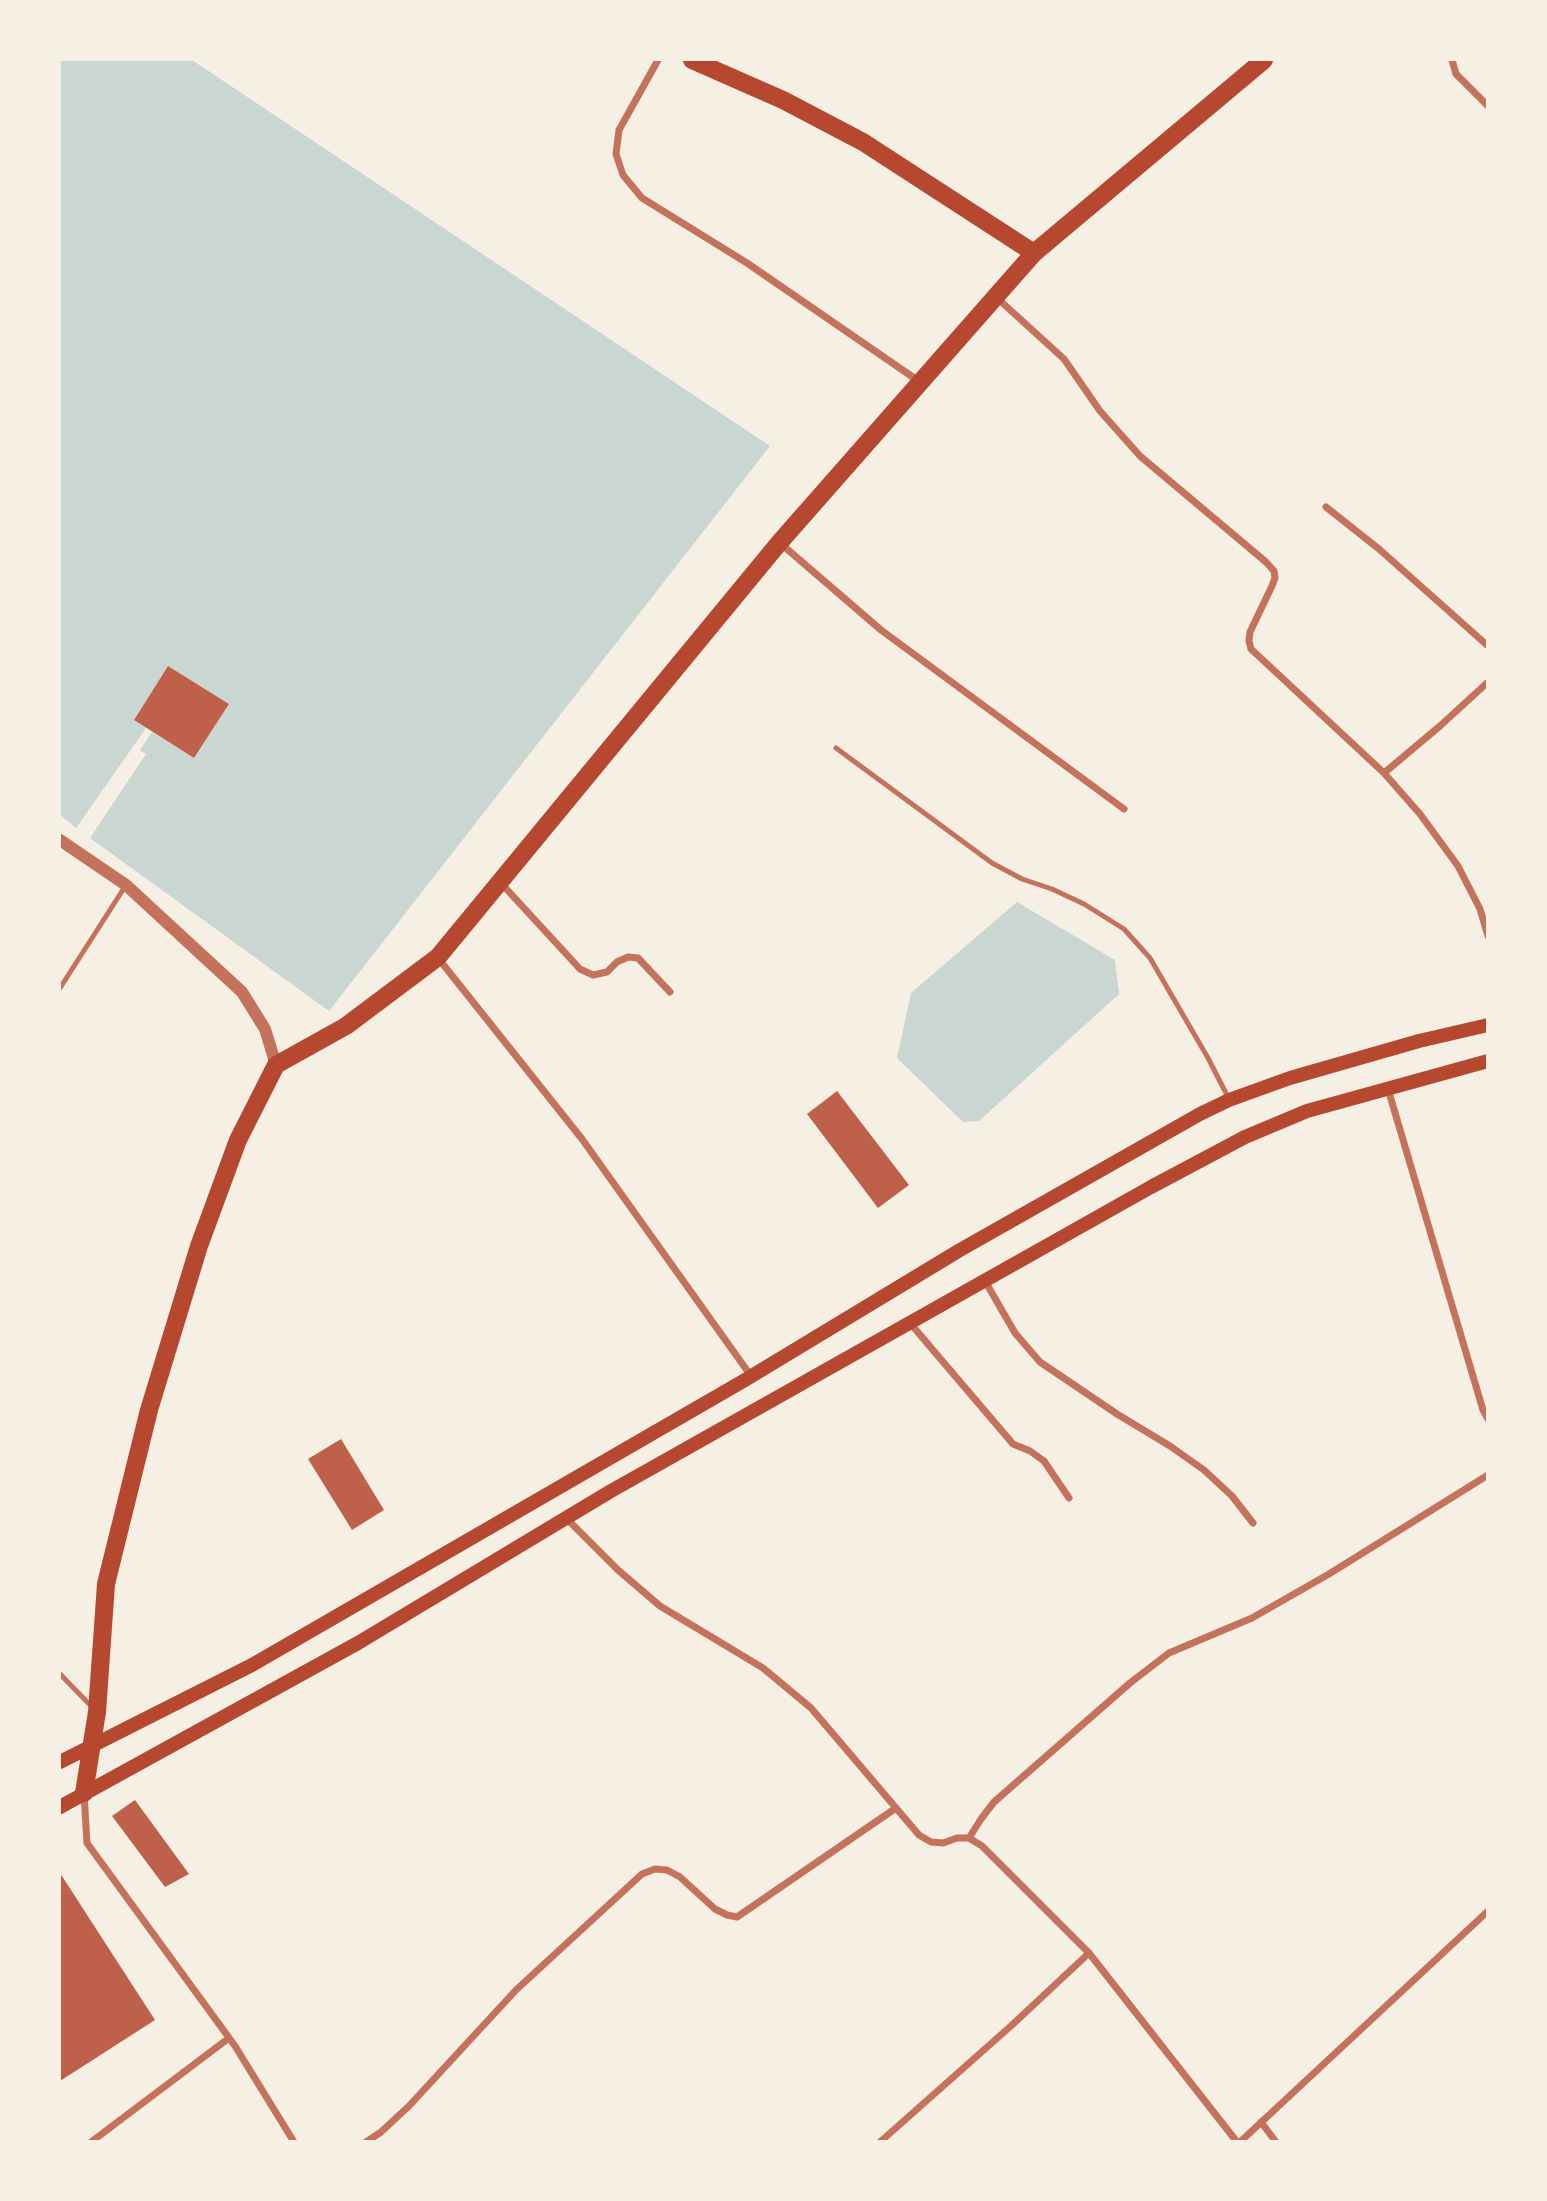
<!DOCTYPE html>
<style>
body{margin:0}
#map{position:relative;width:1547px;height:2201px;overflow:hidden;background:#f6efe4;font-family:"Golos Text",sans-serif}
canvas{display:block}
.frame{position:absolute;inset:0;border:61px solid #f6efe4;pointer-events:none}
</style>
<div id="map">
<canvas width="1547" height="2201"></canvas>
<div class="frame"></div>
</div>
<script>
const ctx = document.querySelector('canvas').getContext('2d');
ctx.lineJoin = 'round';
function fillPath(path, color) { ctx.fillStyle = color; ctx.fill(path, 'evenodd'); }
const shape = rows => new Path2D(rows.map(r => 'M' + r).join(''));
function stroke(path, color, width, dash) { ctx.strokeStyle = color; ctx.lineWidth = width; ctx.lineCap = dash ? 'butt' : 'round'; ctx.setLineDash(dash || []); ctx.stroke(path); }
fillPath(shape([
 [60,60,192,60,770,446,329,1011,90,838,146,754,140,750,152,732,194,758,229,704,168,666,134,720,146,728,76,828,60,815],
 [1017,902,1115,960,1119,994,979,1121,963,1122,897,1058,911,993]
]), '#c9d6d2');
fillPath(shape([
 [168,666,229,704,194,758,134,720],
 [837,1091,909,1185,878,1208,807,1114],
 [341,1439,384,1510,352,1530,308,1459],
 [135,1800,189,1874,165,1887,112,1816],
 [60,1873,155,2020,60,2081]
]), '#bf614a');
stroke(shape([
 [836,748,992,863,1022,879,1052,889,1084,904,1124,929,1150,958,1208,1058,1229,1099],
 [60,988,126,885],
 [60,1674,94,1709]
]), '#c5725c', 5);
stroke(shape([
 [658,60,619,130,616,154,623,175,642,198,747,263,920,382],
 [1452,60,1456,74,1488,106],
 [996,297,1064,359,1100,411,1140,456,1266,562,1274,571,1275,578,1272,586,1250,632,1249,641,1251,649,1384,773,1420,814,1458,866,1480,909,1488,936],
 [1326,507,1379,549,1488,646],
 [780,543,881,630,1124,809],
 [1384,773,1440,726,1488,682],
 [500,882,580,969,593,975,607,972,617,962,628,957,638,958,670,992],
 [438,958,582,1139,751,1376],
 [1388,1089,1483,1410,1488,1419],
 [985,1281,1015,1333,1040,1362,1117,1414,1170,1446,1204,1470,1232,1496,1253,1523],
 [910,1323,1013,1444,1030,1451,1044,1461,1069,1498],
 [566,1518,618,1570,660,1606,763,1668,811,1708,919,1835,931,1842,943,1843,957,1838,969,1838,982,1846,1089,1953,1237,2142],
 [84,1794,87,1843,235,2046,294,2142],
 [969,1838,981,1819,994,1802,1130,1683,1169,1653,1252,1618,1329,1574,1488,1475],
 [1261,2122,1276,2142],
 [91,2142,229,2038],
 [366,2142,381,2132,409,2106,516,1990,642,1874,655,1869,667,1870,680,1877,715,1909,727,1915,737,1917,896,1808],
 [880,2142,1012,2025,1089,1953],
 [1240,2142,1488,1911]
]), '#c5725c', 7);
stroke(shape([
 [60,840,126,885,242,992,265,1029,276,1065]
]), '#c5725c', 12);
stroke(shape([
 [60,1762,252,1665,745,1380,960,1250,1200,1114,1229,1100,1290,1078,1419,1041,1488,1025],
 [60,1807,358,1643,611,1491,1151,1187,1245,1137,1307,1111,1488,1061]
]), '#b5482f', 14);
stroke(shape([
 [84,1793,97,1712,106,1584,149,1410,199,1246,238,1140,276,1065,346,1026,438,957,779,543,1034,253]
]), '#b5482f', 18);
stroke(shape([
 [692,60,783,100,863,142,1034,253,1264,60]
]), '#b5482f', 18);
</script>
